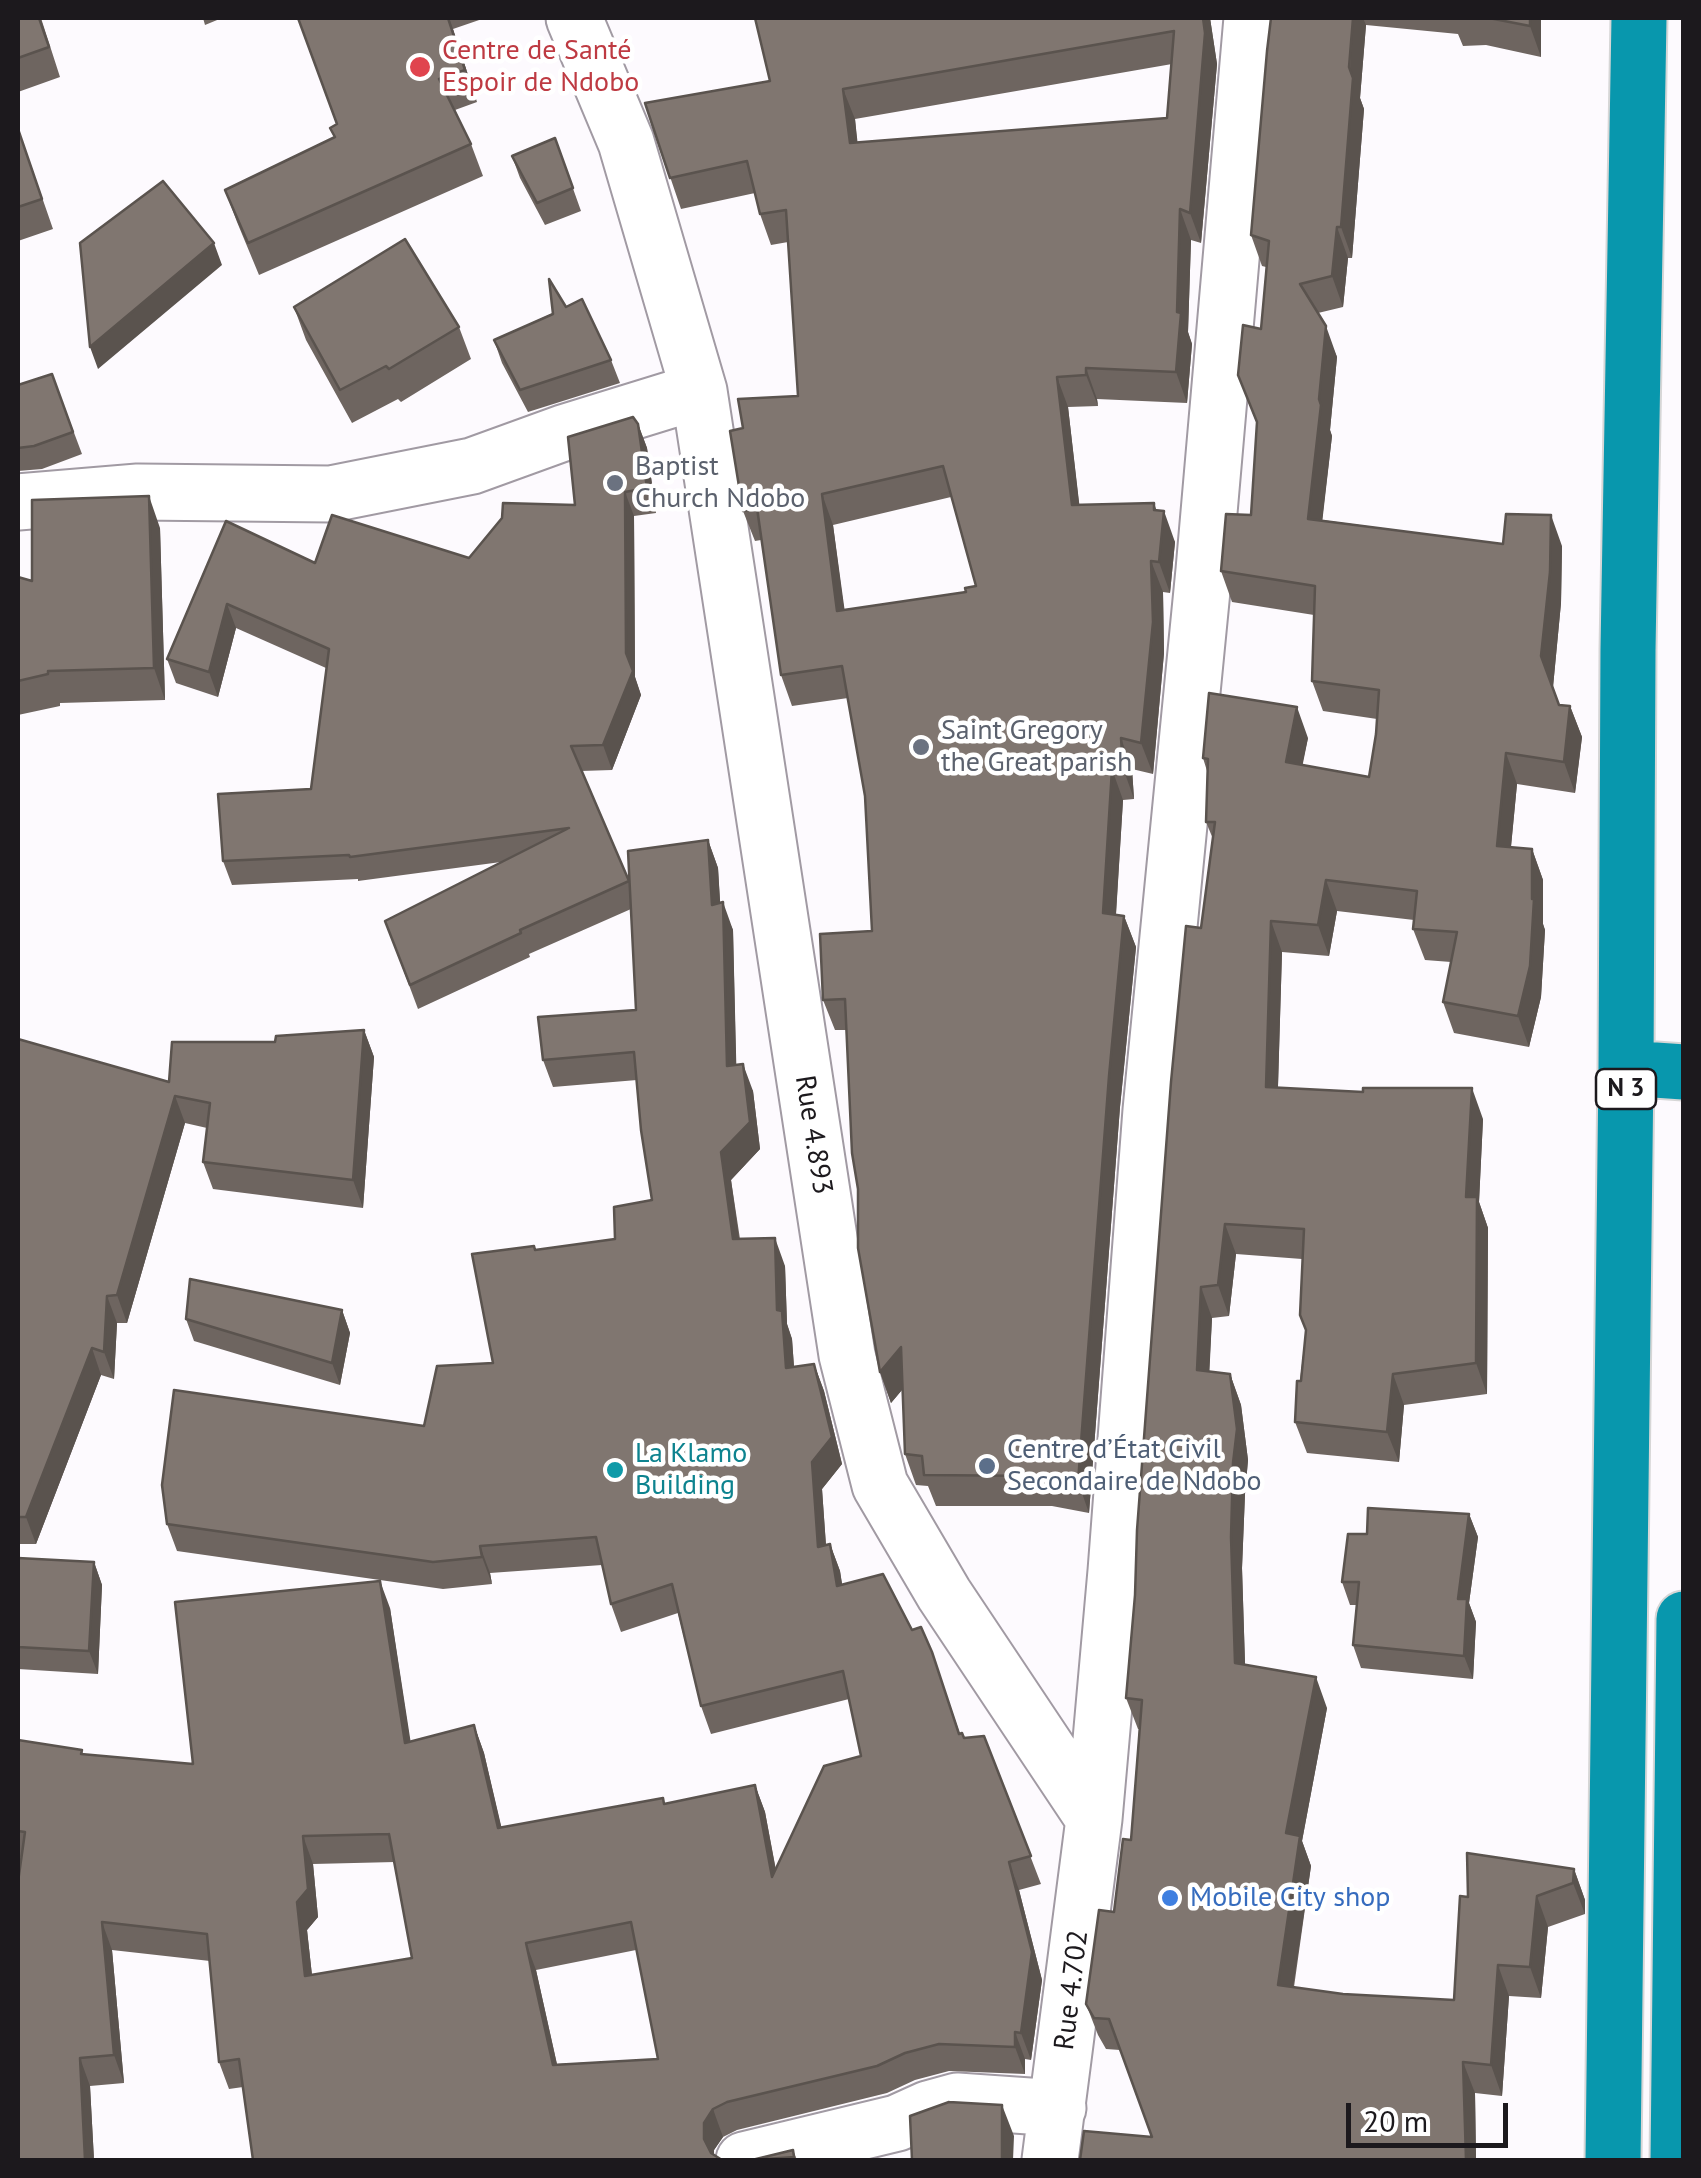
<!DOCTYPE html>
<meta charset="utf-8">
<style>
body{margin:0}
#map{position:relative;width:1701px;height:2178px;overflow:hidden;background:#fdfafe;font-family:"PT Sans",sans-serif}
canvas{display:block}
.frame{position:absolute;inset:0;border:20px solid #1c191d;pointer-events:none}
.scale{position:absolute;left:1346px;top:2103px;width:162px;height:45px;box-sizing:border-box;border:5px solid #1c191d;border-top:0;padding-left:12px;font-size:30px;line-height:35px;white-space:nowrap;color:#1c191d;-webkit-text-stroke:8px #fff;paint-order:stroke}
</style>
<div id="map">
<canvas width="1701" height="2178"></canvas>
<div class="frame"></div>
<div class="scale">20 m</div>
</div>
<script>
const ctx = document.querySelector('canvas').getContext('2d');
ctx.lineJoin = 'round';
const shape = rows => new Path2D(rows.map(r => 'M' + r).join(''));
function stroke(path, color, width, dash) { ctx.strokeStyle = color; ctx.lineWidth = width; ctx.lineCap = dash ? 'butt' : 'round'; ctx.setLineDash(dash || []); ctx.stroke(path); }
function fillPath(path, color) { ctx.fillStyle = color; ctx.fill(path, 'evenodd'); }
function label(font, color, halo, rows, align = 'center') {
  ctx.font = font + ' "PT Sans",sans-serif'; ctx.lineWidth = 9; ctx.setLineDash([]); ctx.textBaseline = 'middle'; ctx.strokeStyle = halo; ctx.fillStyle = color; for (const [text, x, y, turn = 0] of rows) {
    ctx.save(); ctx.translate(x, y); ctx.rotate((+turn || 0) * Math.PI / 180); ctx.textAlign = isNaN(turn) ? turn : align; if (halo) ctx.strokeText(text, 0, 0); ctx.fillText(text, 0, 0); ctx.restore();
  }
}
const minor = shape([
 [574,18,626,142,699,391,847,1355,880,1485,944,1594,1094,1819],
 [18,502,138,492,331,494,472,466,563,433,699,391],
 [744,2160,897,2123,928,2109,957,2101,1058,2108],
 [1050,2160,1094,1819,1116,1571,1151,1110,1204,570,1252,18]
]);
const highway = shape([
 [1626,1068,1684,1072],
 [1613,2160,1626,1068,1628,650,1639,18],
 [1678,2160,1684,1619]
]);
stroke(minor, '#a19aa3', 59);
stroke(highway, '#d6d6d6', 59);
stroke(minor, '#fff', 55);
stroke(highway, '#0897ad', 55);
fillPath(shape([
 [18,18,41,18,60,77,18,92],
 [203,18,222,18,205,25],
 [298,18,485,18,453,29,477,102,455,110,471,144,483,176,259,275,237,222,225,190,334,137,330,128,337,124],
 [1210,18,1217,64,1201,243,1191,240,1188,332,1192,344,1187,403,1097,399,1098,406,1068,407,1079,504,1157,511,1175,542,1170,593,1163,592,1164,653,1153,774,1132,769,1134,799,1123,800,1116,915,1124,916,1136,947,1120,1107,1089,1513,1052,1506,936,1506,928,1486,916,1485,905,1454,902,1390,891,1403,880,1372,858,1189,846,1030,835,1030,823,1000,872,931,865,796,848,698,792,706,781,675,761,540,755,541,743,511,743,428,798,396,788,242,771,245,760,214,755,193,681,209,645,103],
 [1172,64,1167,118,857,142,855,119],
 [951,497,976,586,966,592,844,610,833,525],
 [1271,18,1541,18,1541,57,1486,45,1463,46,1458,34,1366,25,1360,98,1364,109,1352,258,1348,258,1343,307,1318,313,1337,357,1330,430,1332,436,1322,520,1503,544,1562,546,1561,603,1553,687,1559,705,1570,706,1582,737,1575,793,1517,784,1511,847,1532,849,1543,880,1543,924,1545,930,1541,997,1529,1047,1454,1033,1443,1002,1451,962,1425,960,1413,929,1414,920,1337,911,1329,956,1282,952,1278,1087,1483,1119,1479,1202,1488,1228,1487,1394,1404,1405,1399,1462,1307,1453,1295,1422,1306,1330,1302,1259,1236,1254,1229,1316,1212,1318,1209,1372,1230,1374,1241,1405,1248,1460,1245,1494,1242,1568,1245,1665,1327,1708,1302,1841,1311,1866,1294,1987,1343,1994,1454,2000,1468,1897,1574,1869,1585,1900,1585,1914,1548,1927,1541,1998,1509,1996,1502,2096,1475,2093,1476,2160,1080,2160,1152,2137,1120,2050,1106,2049,1098,2035,1086,2004,1114,1912,1131,1840,1139,1729,1138,1729,1126,1698,1201,928,1213,839,1206,822,1207,771,1203,758,1308,738,1302,765,1369,777,1376,734,1377,719,1323,711,1312,681,1314,615,1232,602,1221,571,1251,515,1257,424,1238,375,1261,329,1266,267,1262,266,1251,235],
 [18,128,53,229,18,241],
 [555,138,581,211,545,225,520,178,512,156],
 [294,307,459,327,471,359,401,402,398,399,352,423,306,340],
 [566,307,611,360,620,383,528,412,502,363,494,340],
 [52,374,82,454,42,469,18,471,18,385],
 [638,424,647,448,656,513,634,516,635,677,641,695,612,770,581,771,629,881,708,840,718,868,720,903,733,930,736,1065,753,1091,760,1149,731,1180,740,1239,785,1266,787,1324,792,1339,794,1367,814,1364,824,1391,842,1464,822,1489,826,1545,830,1544,840,1571,842,1585,912,1630,932,1652,960,1734,964,1738,984,1736,1041,1884,1019,1890,1042,1980,1031,2060,1025,2059,1025,2074,949,2071,915,2080,887,2093,737,2130,723,2137,714,2150,243,2087,229,2089,219,2062,210,1961,112,1950,124,2083,90,2086,94,2160,21,1858,18,1857,18,1740,82,1750,83,1754,193,1764,390,1608,410,1742,474,1725,484,1753,501,1827,665,1804,755,1785,765,1812,776,1870,861,1756,849,1699,711,1734,701,1706,678,1613,621,1632,611,1604,602,1565,490,1573,492,1584,443,1589,177,1551,167,1524,424,1426,493,1363,535,1250,615,1239,652,1200,637,1080,553,1087,543,1060,636,1010,631,909,529,954,530,957,418,1009,385,921,501,862,358,881,358,879,232,885,223,861,311,789,326,668,236,628,218,697,176,683,167,659,226,521,315,563,469,558,575,505],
 [395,1862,412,1958,312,1975,307,1930,318,1917,313,1864],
 [636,1950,658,2059,557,2064,536,1970],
 [160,528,165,700,60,703,60,706,18,715,18,577,32,581],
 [364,1030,374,1057,363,1208,213,1189,203,1162,207,1128,185,1123,127,1323,117,1323,114,1379,101,1375,36,1544,18,1544,18,1039,169,1082,275,1042],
 [342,1310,350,1333,340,1385,194,1341,186,1319],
 [1469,1514,1478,1537,1469,1603,1476,1622,1473,1679,1361,1668,1353,1645,1357,1605,1350,1605,1342,1582,1367,1534],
 [18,1558,94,1562,102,1585,98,1674,18,1669],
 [793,2150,797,2160,752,2160]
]), '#6e6560');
fillPath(shape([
 [449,18,477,102,465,70],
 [1203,18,1210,18,1217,64,1201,243,1190,213],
 [1353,18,1363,18,1366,25,1360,98,1364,109,1352,258,1341,227],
 [1530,18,1541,18,1541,57,1530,26],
 [843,89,855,119,861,174,850,143],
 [1180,209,1191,240,1188,332,1192,344,1187,403,1176,372],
 [1337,227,1348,258,1343,307,1332,276],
 [214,243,222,265,98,369,90,347],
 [1326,326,1337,357,1330,430,1332,436,1319,550,1308,519],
 [1086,368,1097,399,1098,406,1086,375],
 [1057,377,1068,407,1083,536,1072,505],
 [638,424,647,448,656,513,647,488],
 [625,492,634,516,635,677,641,695,612,770,603,745,626,653],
 [822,494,833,525,849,642,837,611],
 [149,496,160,528,165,700,154,668],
 [1154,503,1162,526,1164,511,1175,542,1170,593,1159,562],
 [1551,515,1562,546,1561,603,1553,687,1568,729,1570,706,1582,737,1575,793,1564,762,1541,656],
 [1151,561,1163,592,1164,653,1153,774,1141,743],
 [227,604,236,628,218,697,209,672],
 [1297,707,1308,738,1297,793,1286,762],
 [1121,738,1132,769,1134,799,1123,768],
 [1506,753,1517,784,1508,877,1497,846],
 [1112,769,1123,800,1114,944,1103,913],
 [708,840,718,868,722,932,712,905],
 [1532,849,1543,880,1543,924,1545,930,1541,997,1529,1047,1518,1016,1532,899],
 [1326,880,1337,911,1329,956,1318,925],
 [723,902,733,930,737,1093,727,1066],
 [1124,916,1136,947,1120,1107,1089,1513,1078,1482,1109,1076],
 [1271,921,1282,952,1277,1118,1266,1087],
 [364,1030,374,1057,363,1208,353,1180],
 [743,1064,753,1091,760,1149,731,1180,743,1267,733,1239,721,1152],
 [1472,1088,1483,1119,1479,1202,1488,1228,1487,1394,1476,1363,1466,1197],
 [175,1096,185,1123,127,1323,117,1295],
 [1225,1224,1236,1254,1229,1316,1218,1285],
 [775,1238,785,1266,787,1324,792,1339,796,1395,786,1368,777,1310],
 [1201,1287,1212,1318,1208,1401,1197,1370],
 [107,1296,117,1323,114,1379,104,1352],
 [342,1310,350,1333,340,1385,332,1363],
 [901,1347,912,1378,891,1403,880,1372],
 [92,1348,101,1375,36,1544,26,1517],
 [814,1364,824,1391,842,1464,822,1489,828,1575,818,1547,812,1462],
 [1230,1374,1241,1405,1248,1460,1245,1494,1242,1568,1246,1694,1235,1663,1231,1537],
 [1393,1374,1404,1405,1399,1462,1387,1432],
 [1469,1514,1478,1537,1469,1603,1476,1622,1473,1679,1464,1656,1458,1599],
 [830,1544,840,1571,847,1614,837,1586],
 [480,1546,490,1573,492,1584,482,1557],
 [94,1562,102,1585,98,1674,89,1651],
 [380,1581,390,1608,415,1770,405,1743],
 [1316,1677,1327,1708,1302,1841,1311,1866,1289,2015,1278,1985,1286,1833],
 [474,1725,484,1753,508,1855,498,1828],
 [755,1785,765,1812,782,1904,772,1877],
 [303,1836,313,1864,318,1917,307,1930,315,2003,305,1976,297,1902],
 [1009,1862,1019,1890,1042,1980,1031,2060,1021,2033],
 [1574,1869,1585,1900,1585,1914,1573,1883],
 [1537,1896,1548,1927,1541,1998,1530,1967],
 [102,1922,112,1950,124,2083,114,2055],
 [526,1943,536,1970,563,2092,553,2065],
 [1498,1965,1509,1996,1502,2096,1491,2065],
 [1015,2032,1025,2059,1025,2074,1015,2047],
 [80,2058,90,2086,94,2160,85,2160],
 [1463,2062,1475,2093,1476,2160,1466,2160],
 [1002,2105,1014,2136,1013,2160,1002,2160],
 [713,2109,723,2137,714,2150,714,2160,704,2139,704,2123]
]), '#5a534e');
const building = shape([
 [18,18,39,18,49,47,18,58,18,18],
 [298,18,448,18,465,70,439,79,471,144,248,243,225,190,335,137,330,128,337,124,298,18],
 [755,18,1203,18,1205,33,1190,213,1180,209,1177,312,1181,313,1176,372,1086,368,1086,375,1057,377,1072,505,1154,503,1154,510,1164,511,1159,562,1151,561,1153,622,1141,743,1121,738,1123,768,1112,769,1103,913,1124,916,1109,1076,1078,1482,1040,1476,924,1475,922,1456,905,1454,901,1347,880,1372,858,1248,858,1189,852,1153,845,999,823,1000,820,934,872,931,865,796,842,666,781,675,757,508,743,511,730,431,743,428,738,399,798,396,786,210,760,214,747,161,670,178,645,103,770,81,755,18],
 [1174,31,1167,118,850,143,843,89,1174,31],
 [943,466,976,586,965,588,966,592,837,611,822,494,943,466],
 [1271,18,1353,18,1349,67,1353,78,1341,227,1337,227,1332,276,1300,284,1326,326,1319,399,1321,405,1308,519,1503,544,1506,514,1551,515,1550,572,1541,656,1559,705,1570,706,1564,762,1506,753,1497,846,1532,849,1532,899,1534,899,1530,966,1518,1016,1443,1002,1457,932,1413,929,1417,891,1326,880,1318,925,1271,921,1266,1087,1363,1092,1363,1088,1472,1088,1466,1197,1477,1197,1476,1363,1393,1374,1387,1432,1295,1422,1297,1381,1301,1381,1306,1330,1300,1315,1304,1229,1225,1224,1218,1285,1201,1287,1197,1370,1230,1374,1237,1429,1233,1463,1231,1537,1235,1663,1316,1677,1286,1833,1300,1836,1278,1985,1343,1994,1454,2000,1460,1896,1468,1897,1467,1853,1574,1869,1573,1883,1537,1896,1530,1967,1498,1965,1491,2065,1463,2062,1466,2160,1080,2160,1084,2131,1152,2137,1109,2019,1094,2018,1086,2004,1099,1910,1114,1912,1123,1839,1131,1840,1142,1700,1126,1698,1135,1595,1137,1530,1171,1082,1186,926,1201,928,1215,822,1206,822,1208,759,1203,758,1209,693,1297,707,1286,762,1369,777,1376,734,1379,690,1312,681,1315,586,1221,571,1226,514,1251,515,1257,422,1238,375,1243,325,1261,329,1269,241,1251,235,1267,51,1271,18],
 [1489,18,1530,18,1530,26,1489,18],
 [18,129,42,199,18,207,18,129],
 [555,138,573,188,537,203,512,156,555,138],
 [163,181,214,243,90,347,80,243,163,181],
 [405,239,459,327,389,369,386,366,340,390,294,307,405,239],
 [549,279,566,307,582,299,611,360,520,390,494,340,553,314,549,279],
 [52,374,73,432,34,446,18,448,18,385,52,374],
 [633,417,638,424,647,488,625,492,626,653,633,671,603,745,571,746,629,881,520,930,521,933,410,985,385,921,569,828,350,857,349,855,223,861,218,794,311,789,329,649,227,604,209,672,167,659,226,521,315,563,332,515,469,558,502,518,503,503,575,505,568,437,633,417],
 [149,496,154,668,48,671,48,674,18,681,18,577,32,581,32,500,149,496],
 [708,840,712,905,723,902,727,1066,743,1064,750,1122,721,1152,733,1239,775,1238,777,1310,782,1311,786,1368,814,1364,832,1437,812,1462,818,1547,830,1544,837,1586,883,1574,912,1630,921,1627,932,1652,959,1734,962,1733,964,1738,984,1736,1031,1856,1009,1862,1032,1952,1021,2033,1015,2032,1015,2047,939,2044,905,2053,877,2066,727,2102,713,2109,704,2123,704,2139,711,2153,722,2160,253,2160,239,2059,219,2062,207,1934,102,1922,114,2055,80,2058,85,2160,18,2160,18,1882,25,1832,18,1831,18,1740,82,1750,81,1754,193,1764,175,1602,380,1581,405,1743,474,1725,498,1828,663,1798,664,1804,755,1785,772,1877,824,1766,861,1756,843,1671,701,1706,672,1584,611,1604,596,1537,480,1546,482,1557,433,1562,167,1524,162,1485,174,1390,424,1426,437,1366,493,1363,472,1254,534,1246,535,1250,615,1239,614,1207,652,1200,641,1130,634,1052,543,1060,538,1017,636,1010,628,851,708,840],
 [389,1834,412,1958,305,1976,297,1902,308,1889,303,1836,389,1834],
 [631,1922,658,2059,553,2065,526,1943,631,1922],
 [364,1030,353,1180,203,1162,210,1103,175,1096,117,1295,107,1296,104,1352,92,1348,26,1517,18,1517,18,1039,169,1082,172,1042,275,1042,276,1036,364,1030],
 [190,1279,342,1310,332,1363,186,1319,190,1279],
 [1368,1508,1469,1514,1458,1599,1467,1599,1464,1656,1353,1645,1359,1582,1342,1582,1348,1534,1367,1534,1368,1508],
 [18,1558,94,1562,89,1651,18,1647,18,1558],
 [949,2102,1002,2105,1002,2160,912,2160,910,2116,949,2102],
 [793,2150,794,2157,752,2160,793,2150]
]);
fillPath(building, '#807670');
stroke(building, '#5a534e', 2.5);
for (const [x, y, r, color] of [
 [420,67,12,"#e0444e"],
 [615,483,10,"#6b7280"],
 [921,747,10,"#6b7280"],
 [987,1466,10,"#5c6f8a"],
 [615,1470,10,"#0f9aa8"],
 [1170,1898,10,"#3f7fe0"]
]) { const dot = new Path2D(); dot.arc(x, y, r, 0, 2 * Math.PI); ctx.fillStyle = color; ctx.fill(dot); stroke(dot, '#fff', 4); }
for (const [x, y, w] of [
 [1626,1089,60]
]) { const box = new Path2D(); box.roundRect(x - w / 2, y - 20, w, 40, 8); ctx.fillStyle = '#fff'; ctx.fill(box); stroke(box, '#1c191d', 2.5); }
label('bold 25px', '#1c191d', null, [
 ["N 3",1626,1089]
]);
label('28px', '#be3a42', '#fff', [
 ["Centre de Santé",442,51],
 ["Espoir de Ndobo",442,83]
], 'left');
label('28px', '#5b616d', '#fff', [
 ["Baptist",635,467],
 ["Church Ndobo",635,499],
 ["Saint Gregory",941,731],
 ["the Great parish",941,763]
], 'left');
label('28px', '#1c191d', '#fff', [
 ["Rue 4.893",813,1135,81],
 ["Rue 4.702",1072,1990,-83]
]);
label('28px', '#4e5e75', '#fff', [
 ["Centre d’État Civil",1007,1450],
 ["Secondaire de Ndobo",1007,1482]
], 'left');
label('28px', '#0d838f', '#fff', [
 ["La Klamo",635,1454],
 ["Building",635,1486]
], 'left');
label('28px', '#366cbe', '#fff', [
 ["Mobile City shop",1190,1898]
], 'left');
</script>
